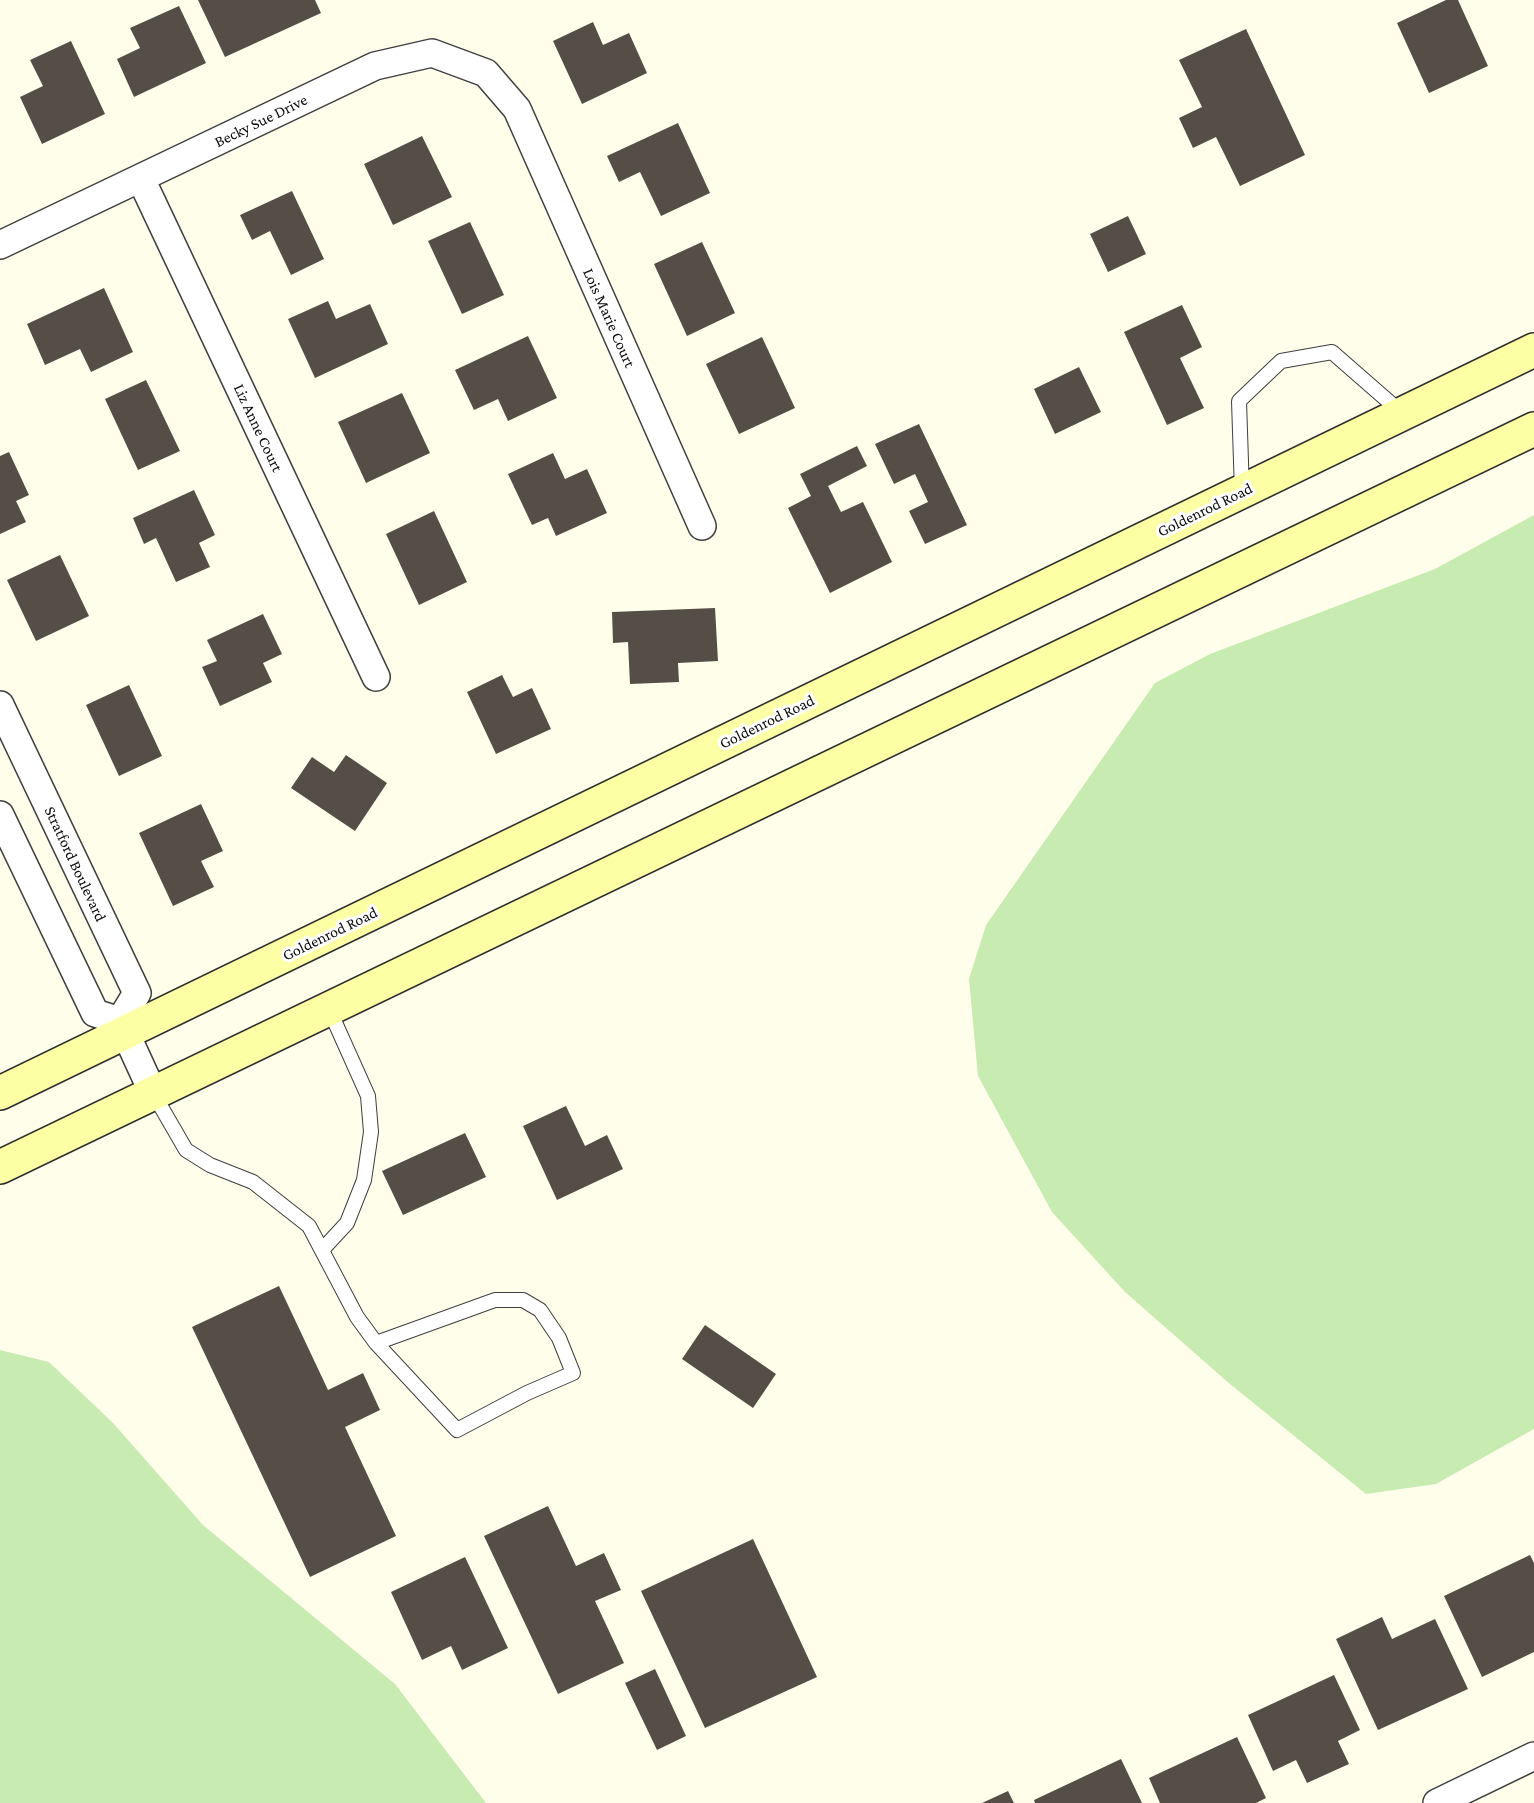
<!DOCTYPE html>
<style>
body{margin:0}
canvas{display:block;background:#fffeea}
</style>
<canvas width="1534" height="1803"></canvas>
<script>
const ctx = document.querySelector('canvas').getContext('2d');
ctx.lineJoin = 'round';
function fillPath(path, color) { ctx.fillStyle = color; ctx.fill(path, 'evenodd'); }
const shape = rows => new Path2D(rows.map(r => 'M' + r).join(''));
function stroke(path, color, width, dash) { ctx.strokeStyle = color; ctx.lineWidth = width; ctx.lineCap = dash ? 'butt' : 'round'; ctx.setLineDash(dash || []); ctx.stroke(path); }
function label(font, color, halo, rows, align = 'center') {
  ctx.font = font + ' "Crimson Pro",serif'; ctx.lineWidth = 6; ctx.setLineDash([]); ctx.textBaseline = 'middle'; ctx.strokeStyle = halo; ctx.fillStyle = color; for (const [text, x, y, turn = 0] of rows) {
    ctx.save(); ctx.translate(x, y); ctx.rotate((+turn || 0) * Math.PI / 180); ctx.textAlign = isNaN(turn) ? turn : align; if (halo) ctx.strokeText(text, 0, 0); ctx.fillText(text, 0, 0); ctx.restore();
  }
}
fillPath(shape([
 [1534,515,1534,1429,1436,1484,1366,1494,1230,1384,1125,1292,1052,1212,978,1076,969,979,986,925,1155,683,1210,654,1435,569],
 [0,1350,49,1362,113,1423,203,1525,395,1684,486,1803,0,1803]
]), '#c8ebb2');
fillPath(shape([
 [198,0,315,0,321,13,225,57],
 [1446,0,1458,0,1488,66,1429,93,1397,23],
 [179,6,206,63,134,97,117,59,140,48,130,28],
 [593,22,603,45,629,33,647,73,582,104,553,41],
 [1246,29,1305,155,1240,186,1216,137,1193,148,1179,118,1202,107,1179,60],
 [71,41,105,114,42,144,20,97,43,86,30,60],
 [678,123,710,193,661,216,640,172,619,182,607,156],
 [422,136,452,197,393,225,364,164],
 [292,191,324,259,291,275,270,231,252,240,240,215],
 [1128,216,1146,254,1108,272,1090,234],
 [470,222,504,295,462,314,428,241],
 [702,242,735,313,687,336,654,264],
 [104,288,133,352,91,372,80,349,45,365,27,324],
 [328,301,336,319,370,304,388,344,315,378,288,319],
 [1182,305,1202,347,1180,358,1204,408,1167,425,1124,332],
 [528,336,557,398,508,421,498,399,474,410,455,370],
 [762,337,795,408,739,434,706,364],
 [1079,367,1101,412,1055,434,1034,389],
 [146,380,180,451,138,470,105,399],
 [402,393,430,453,366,483,338,422],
 [919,424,967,525,925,544,909,511,928,502,915,474,894,484,875,444],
 [857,446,867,466,828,486,841,512,863,502,892,562,830,593,788,508,811,496,800,474],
 [9,452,29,495,16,501,26,522,0,534,0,456],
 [553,453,565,479,587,469,607,513,556,536,548,518,532,525,508,474],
 [194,490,215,535,199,543,210,567,176,582,156,538,144,544,133,518],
 [434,511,467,582,419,605,386,534],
 [60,555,89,616,36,641,7,580],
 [715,608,718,661,678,663,679,682,630,684,628,642,613,643,612,612],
 [263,614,282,654,263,663,272,682,220,706,202,667,217,661,207,640],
 [502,675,513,697,532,688,551,729,496,754,467,692],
 [129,685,162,756,119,776,86,705],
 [346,755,387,783,355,831,291,788,312,757,334,772],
 [201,804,223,851,201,861,214,887,173,906,139,833],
 [566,1106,585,1146,607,1135,623,1169,557,1200,523,1126],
 [465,1133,486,1177,403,1215,382,1171],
 [279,1286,328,1390,363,1373,380,1410,345,1427,396,1536,310,1577,192,1327],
 [705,1325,776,1374,753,1408,682,1359],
 [548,1506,576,1566,604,1553,621,1590,595,1601,624,1663,558,1694,484,1536],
 [753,1539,817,1677,705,1728,641,1591],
 [1530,1555,1534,1563,1534,1652,1482,1677,1444,1596],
 [465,1557,508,1648,462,1670,451,1646,422,1660,391,1592],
 [1382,1617,1392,1639,1435,1619,1468,1689,1378,1730,1336,1639],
 [655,1669,686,1736,657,1750,625,1683],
 [1334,1675,1360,1730,1338,1741,1349,1764,1307,1783,1296,1760,1273,1771,1248,1715],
 [1237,1737,1266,1798,1256,1803,1160,1803,1149,1778],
 [1121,1759,1142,1803,1035,1803,1034,1800],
 [1008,1791,1014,1803,982,1803]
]), '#554e47');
const lane = shape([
 [1242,492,1239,401,1281,361,1332,352,1403,414],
 [153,1093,186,1150,210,1165,253,1182,309,1226,357,1317,376,1343,457,1430,527,1393,573,1373,559,1338,540,1310,523,1300,495,1300,376,1343],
 [322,1250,347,1223,364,1180,371,1132,368,1096,329,1009]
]);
const street = shape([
 [141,179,376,677],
 [0,245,375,66,432,53,486,73,517,109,702,526],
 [0,705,137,993,120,1021],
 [0,815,95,1013,120,1021,153,1093],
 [1437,1803,1534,1756]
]);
const secondary = shape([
 [0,1093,1534,350],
 [0,1167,1534,429]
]);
stroke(lane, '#3f3f3f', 16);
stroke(street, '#3f3f3f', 30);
stroke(secondary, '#2e2e2e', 36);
stroke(lane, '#fff', 14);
stroke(street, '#fff', 27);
stroke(secondary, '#fdffa5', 33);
label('16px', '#0c0c0c', '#fff', [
 ["Becky Sue Drive",261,121,-26],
 ["Lois Marie Court",609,318,66],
 ["Liz Anne Court",258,428,65],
 ["Goldenrod Road",1205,510,-26],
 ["Goldenrod Road",767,722,-26],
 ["Stratford Boulevard",75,864,65],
 ["Goldenrod Road",330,934,-26]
]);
</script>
